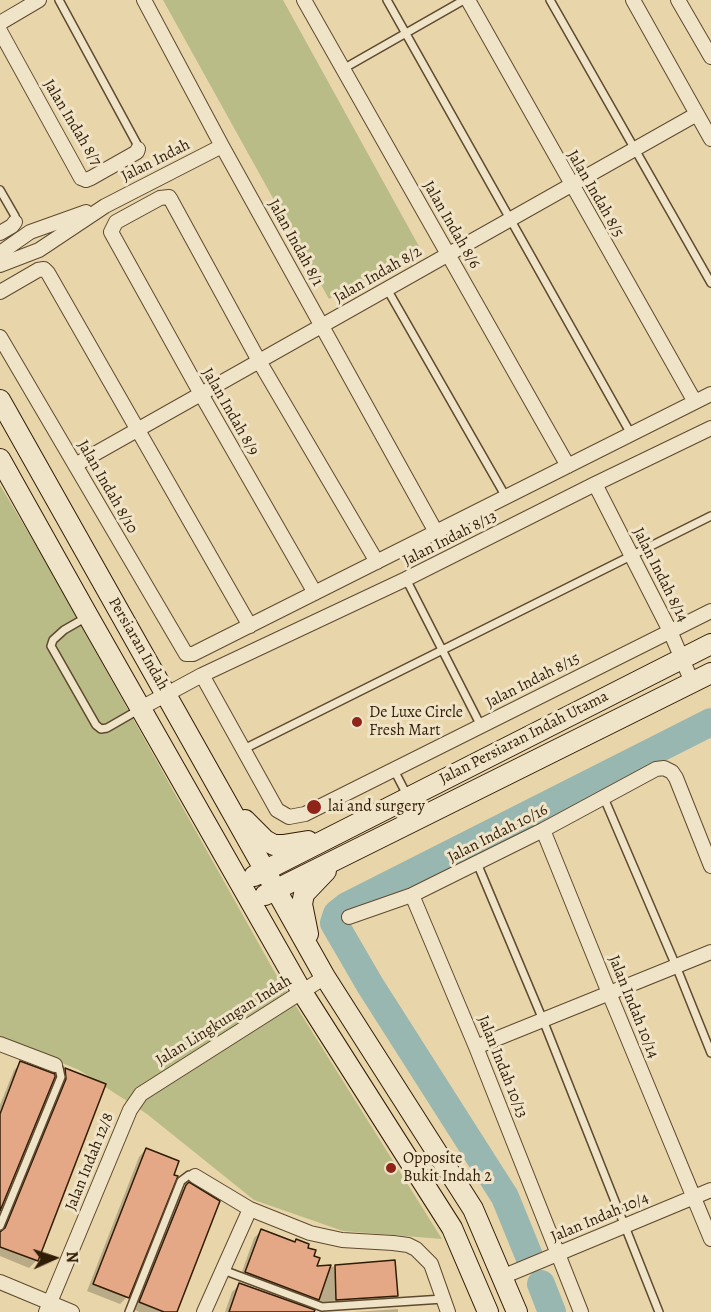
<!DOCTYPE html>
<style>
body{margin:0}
#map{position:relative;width:711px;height:1312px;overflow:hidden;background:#e8d5aa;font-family:Alegreya,serif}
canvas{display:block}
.north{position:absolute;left:24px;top:1228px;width:60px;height:60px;-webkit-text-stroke:4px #f0e4c8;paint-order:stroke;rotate:87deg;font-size:16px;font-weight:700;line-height:24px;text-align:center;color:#311c06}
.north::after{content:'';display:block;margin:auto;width:21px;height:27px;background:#311c06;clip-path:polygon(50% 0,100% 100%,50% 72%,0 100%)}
</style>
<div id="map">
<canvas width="711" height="1312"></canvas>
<div class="north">N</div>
</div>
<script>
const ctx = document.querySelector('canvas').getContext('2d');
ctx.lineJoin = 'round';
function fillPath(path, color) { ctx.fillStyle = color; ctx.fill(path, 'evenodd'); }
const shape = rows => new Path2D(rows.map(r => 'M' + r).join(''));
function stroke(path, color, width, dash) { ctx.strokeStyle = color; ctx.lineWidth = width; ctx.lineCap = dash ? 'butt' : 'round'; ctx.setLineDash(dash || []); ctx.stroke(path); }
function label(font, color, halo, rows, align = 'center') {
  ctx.font = font + ' Alegreya,serif'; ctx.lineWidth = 6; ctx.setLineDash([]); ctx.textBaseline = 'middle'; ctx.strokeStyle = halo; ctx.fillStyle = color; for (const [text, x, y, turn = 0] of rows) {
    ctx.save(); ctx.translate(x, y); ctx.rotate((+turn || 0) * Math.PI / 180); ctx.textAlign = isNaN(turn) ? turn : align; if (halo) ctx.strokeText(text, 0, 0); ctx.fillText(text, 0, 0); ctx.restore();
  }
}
fillPath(shape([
 [163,0,283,0,421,250,329,299],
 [0,485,41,554,274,971,442,1239,343,1231,254,1200,147,1114,79,1070,0,1037]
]), '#b9bc86');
fillPath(shape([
 [21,1063,0,1207,0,1105,14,1070],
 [65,1070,104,1085,36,1261,29,1268,0,1256,0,1232,60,1088,58,1077],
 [146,1149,127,1297,120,1304,87,1291,139,1157],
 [187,1186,175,1312,139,1312,133,1309,179,1194],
 [261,1231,306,1248,312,1256,315,1268,394,1262,397,1296,389,1303,318,1308,317,1299,310,1306,239,1280,254,1238],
 [240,1284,313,1312,225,1312,232,1292],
 [398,1309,398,1312,354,1312]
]), '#0003');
stroke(shape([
 [529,1256,505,1197,370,985,334,923,337,914,347,906,711,722],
 [541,1284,552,1312]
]), '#99b7b1', 28);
const building = shape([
 [20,1061,55,1074,55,1077,0,1211,0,1114,20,1061],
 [65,1068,106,1084,38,1261,0,1247,0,1232,5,1228,66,1079,65,1068],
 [146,1148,179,1161,174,1175,178,1176,129,1298,93,1284,146,1148],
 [189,1182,220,1201,177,1312,164,1312,139,1302,186,1185,189,1182],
 [261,1229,295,1242,296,1239,309,1244,308,1248,316,1250,314,1256,320,1258,317,1266,331,1265,319,1300,245,1272,261,1229],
 [395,1260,398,1296,336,1300,335,1265,395,1260],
 [239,1283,315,1310,314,1312,229,1312,239,1283]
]);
fillPath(building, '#e4a886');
stroke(building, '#311c06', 1.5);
const lane = shape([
 [59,0,137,144,138,149],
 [387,0,631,434],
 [550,0,711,283],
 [343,69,464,0],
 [0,190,15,216,15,222],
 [387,289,506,497],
 [406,579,481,726],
 [85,618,64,630,53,640,51,646,96,725,101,729,107,728,140,709],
 [244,749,711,516],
 [394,770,408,797],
 [604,798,676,966,711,1053],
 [477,863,543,1020,659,1312],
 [0,1226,61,1077,59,1068,55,1065],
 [223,1270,322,1307,443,1299],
 [129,1312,181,1181,189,1175,195,1176]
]);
const street = shape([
 [144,0,222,146,436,532],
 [304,0,568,466],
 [468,0,695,402],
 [633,0,711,139],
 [678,0,711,57],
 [0,23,39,0],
 [0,31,81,178,86,180,91,178,137,152,138,149],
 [0,233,12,226,15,222],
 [0,253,30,232,86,212],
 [0,265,39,250,105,206,222,146],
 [0,292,38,270,44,269,48,273,250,626],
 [0,337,186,654,193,654,711,394],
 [75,465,697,114],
 [595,484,670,631,692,682],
 [315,593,201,394,111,232,116,222,160,198,169,197,171,200,259,361,377,562],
 [202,675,277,810,289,817,305,814,711,611],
 [141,708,202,675,406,579,595,484,711,428],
 [543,830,609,993,711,1239],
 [412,895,476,1047,581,1312],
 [349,917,412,895,543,830,656,769,664,768,672,772,676,778,711,866],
 [0,1044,55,1065],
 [476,1047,711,952],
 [195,1176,250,1209,310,1233,342,1240,393,1243,408,1245,416,1249,431,1264,448,1312],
 [502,1277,711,1190],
 [0,1282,72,1312],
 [46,1312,130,1110,141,1094,325,977],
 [204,1312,250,1209]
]);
const secondary = shape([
 [0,400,325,977,473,1209,517,1312],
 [0,459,88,616,302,992,452,1228,488,1312],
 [245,820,265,840,274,845,283,845,308,841],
 [254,876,711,644],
 [265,895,711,673],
 [308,934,302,904,304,894,326,871]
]);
stroke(lane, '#5f4a2f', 10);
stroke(street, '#5f4a2f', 16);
stroke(secondary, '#311c06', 22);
stroke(lane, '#f0e4c8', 7);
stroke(street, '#f0e4c8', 14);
stroke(secondary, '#f0e4c8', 20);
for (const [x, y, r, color] of [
 [357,722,6,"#8f2418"],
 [314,807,8,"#8f2418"],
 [391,1168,6,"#8f2418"]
]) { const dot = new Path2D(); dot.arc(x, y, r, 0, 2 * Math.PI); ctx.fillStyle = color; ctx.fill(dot); stroke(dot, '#f0e4c8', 2); }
label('16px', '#311c06', '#f0e4c8', [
 ["Jalan Indah 8/7",72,123,59],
 ["Jalan Indah",156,161,-27],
 ["Jalan Indah 8/5",595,194,60],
 ["Jalan Indah 8/6",451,225,60],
 ["Jalan Indah 8/1",295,243,61],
 ["Jalan Indah 8/2",378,275,-30],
 ["Jalan Indah 8/9",230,412,60],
 ["Jalan Indah 8/10",107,487,60],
 ["Jalan Indah 8/13",450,539,-27],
 ["Jalan Indah 8/14",660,575,63],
 ["Persiaran Indah",138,644,60],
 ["Jalan Indah 8/15",533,681,-27],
 ["Jalan Persiaran Indah Utama",524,738,-27],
 ["Jalan Indah 10/16",498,834,-27],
 ["Jalan Indah 10/14",633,1007,68],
 ["Jalan Lingkungan Indah",224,1021,-32],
 ["Jalan Indah 10/13",502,1067,68],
 ["Jalan Indah 12/8",90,1162,-68],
 ["Jalan Indah 10/4",600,1218,-23]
]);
label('16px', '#311c06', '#f0e4c8', [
 ["De Luxe Circle",369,713],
 ["Fresh Mart",369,731],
 ["lai and surgery",328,807],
 ["Opposite",403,1159],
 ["Bukit Indah 2",403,1177]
], 'left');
</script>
